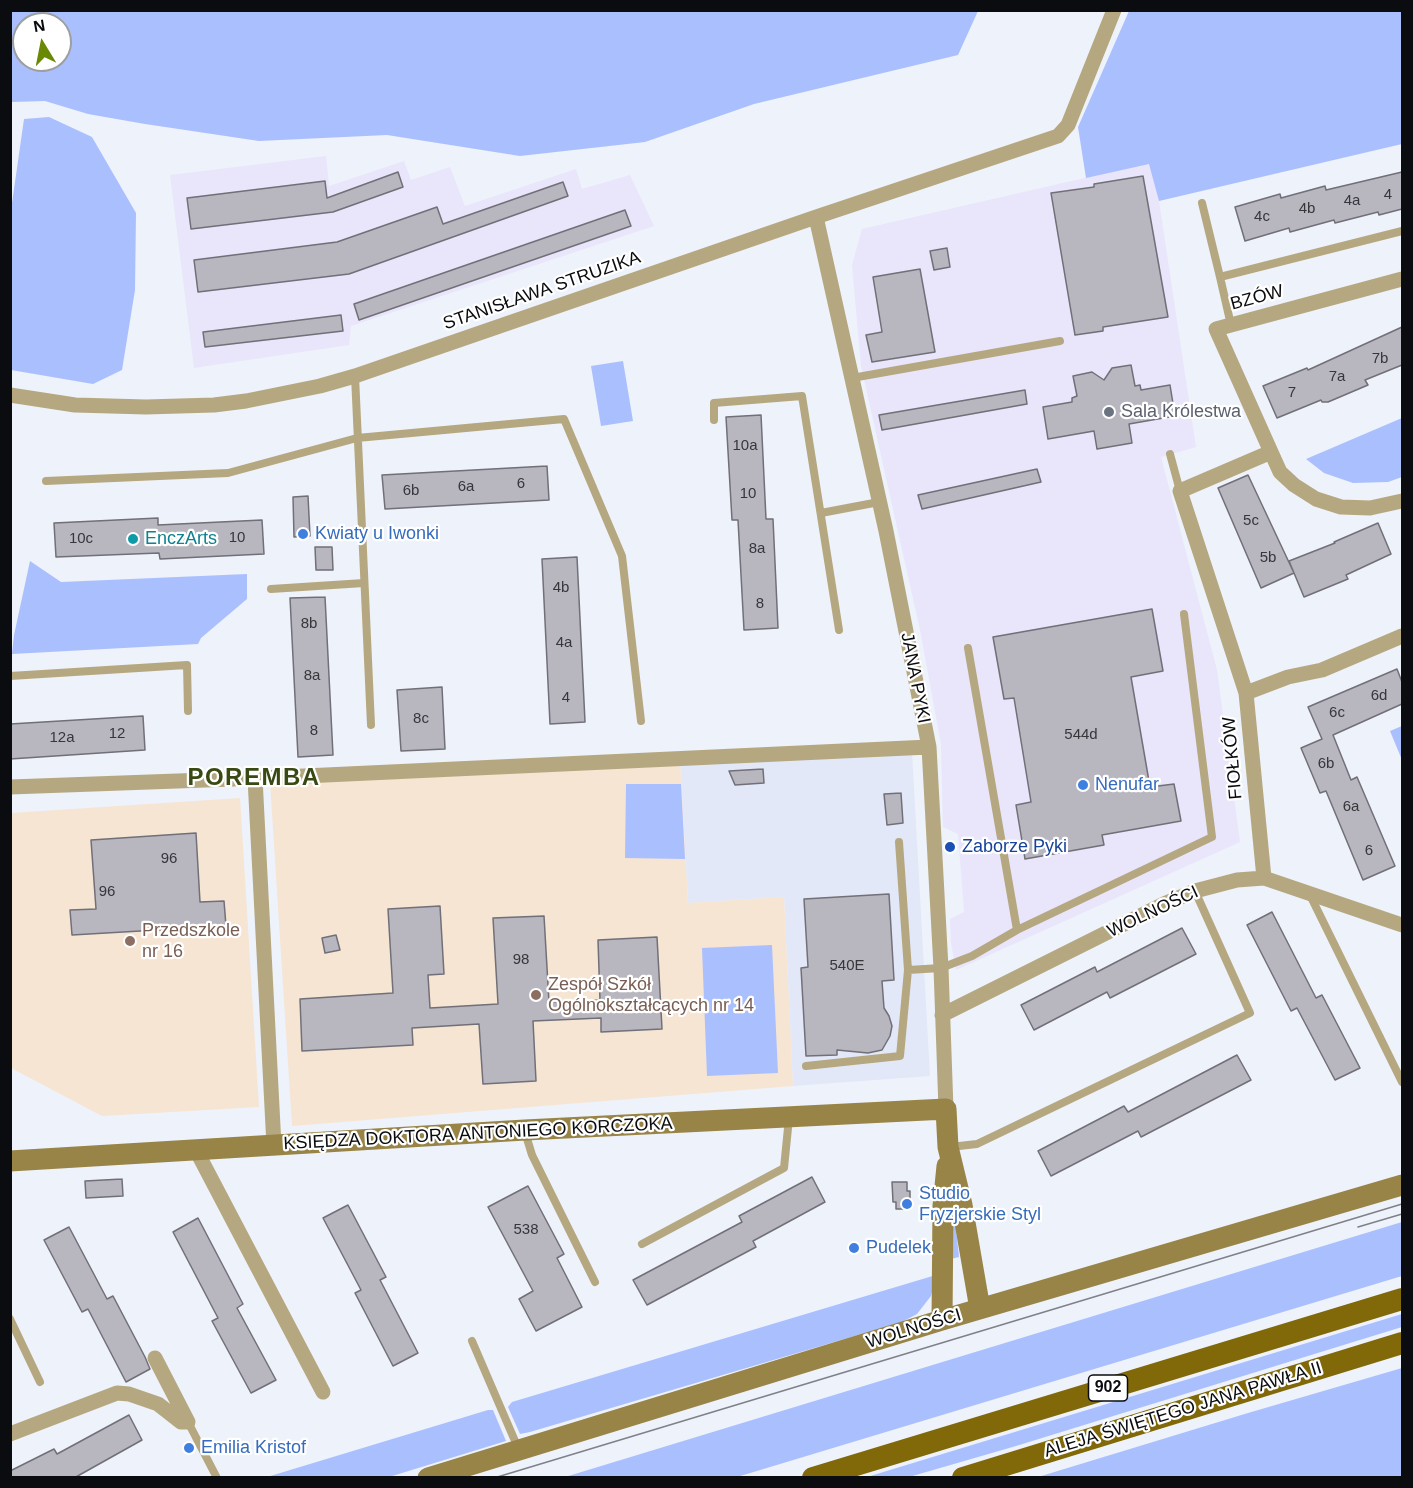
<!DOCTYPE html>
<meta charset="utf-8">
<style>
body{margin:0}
#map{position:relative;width:1413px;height:1488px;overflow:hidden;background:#eef2fb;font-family:Arial,sans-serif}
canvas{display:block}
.frame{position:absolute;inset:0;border:12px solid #0b0c0f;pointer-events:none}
.north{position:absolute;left:12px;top:12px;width:60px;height:60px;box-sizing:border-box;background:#fff;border:2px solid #9d9e9f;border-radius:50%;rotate:350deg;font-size:16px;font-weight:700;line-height:24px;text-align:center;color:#0b0c0f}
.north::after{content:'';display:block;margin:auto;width:21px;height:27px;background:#698905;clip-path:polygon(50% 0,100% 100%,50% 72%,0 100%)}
</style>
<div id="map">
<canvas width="1413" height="1488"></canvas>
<div class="frame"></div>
<div class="north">N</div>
</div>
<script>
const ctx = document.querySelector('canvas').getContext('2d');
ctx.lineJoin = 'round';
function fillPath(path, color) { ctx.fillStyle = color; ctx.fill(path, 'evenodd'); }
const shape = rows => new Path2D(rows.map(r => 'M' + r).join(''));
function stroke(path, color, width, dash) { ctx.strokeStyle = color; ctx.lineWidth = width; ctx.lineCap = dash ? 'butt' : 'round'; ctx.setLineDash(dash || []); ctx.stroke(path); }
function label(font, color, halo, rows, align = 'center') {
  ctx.font = font + ' Arial,sans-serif'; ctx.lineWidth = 4.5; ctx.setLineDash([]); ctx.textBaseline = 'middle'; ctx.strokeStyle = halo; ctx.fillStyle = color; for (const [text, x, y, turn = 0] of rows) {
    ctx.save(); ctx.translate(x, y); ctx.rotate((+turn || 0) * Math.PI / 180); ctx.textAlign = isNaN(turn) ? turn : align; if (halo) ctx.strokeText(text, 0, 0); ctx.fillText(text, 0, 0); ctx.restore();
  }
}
fillPath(shape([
 [912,752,930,1076,793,1086,784,897,688,903,680,761]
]), '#e2e8f8');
fillPath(shape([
 [326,156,329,186,404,161,411,180,450,167,465,206,576,169,582,189,630,175,654,226,351,326,349,345,194,368,170,175],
 [1150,163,1159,201,1196,447,1161,457,1217,670,1240,842,956,970,951,943,950,919,964,912,958,834,943,827,941,744,920,630,861,366,852,265,862,229]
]), '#e9e5fb');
fillPath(shape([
 [680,761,688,903,784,897,793,1086,292,1126,270,782],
 [240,798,259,1107,102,1116,11,1068,11,813]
]), '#f6e5d3');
fillPath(shape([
 [11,10,978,10,978,11,958,55,754,104,645,142,520,156,387,135,259,141,145,124,88,114,45,101,11,102],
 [24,24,60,24,60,60,24,60],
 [1129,11,1402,11,1402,144,1159,201,1149,164,1086,178,1078,127],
 [49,117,92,137,136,213,135,290,122,370,93,384,11,370,10,217,24,119],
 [623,361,633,421,601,426,591,366],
 [1402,418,1402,477,1388,482,1353,483,1324,473,1306,459],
 [30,561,61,582,247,574,247,599,201,638,198,644,12,654,14,635],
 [1402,726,1402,760,1390,731],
 [626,784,681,784,685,859,625,858],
 [772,945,778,1073,707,1076,702,948],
 [952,1191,959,1257,951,1259],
 [1402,1222,1402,1276,737,1477,565,1477],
 [936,1275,931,1296,917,1314,902,1322,530,1432,520,1434,508,1407,512,1402],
 [1402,1314,1402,1327,1016,1446,909,1477,867,1477],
 [1402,1368,1402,1477,1038,1477,1248,1413],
 [488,1410,493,1410,506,1441,389,1477,267,1477]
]), '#aabffe');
const building = shape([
 [398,172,403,187,333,212,191,229,187,198,325,181,327,198,398,172],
 [1402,172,1402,209,1379,215,1378,212,1335,223,1334,220,1290,232,1289,228,1245,241,1235,207,1280,194,1281,198,1325,186,1326,190,1402,172],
 [1143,176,1168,317,1103,327,1103,331,1075,335,1051,193,1094,187,1094,184,1143,176],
 [563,182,568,196,349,274,198,292,194,260,337,242,437,207,443,224,563,182],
 [625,210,631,226,359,320,354,304,625,210],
 [947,248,950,267,934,270,930,251,947,248],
 [920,269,935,352,872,362,866,335,882,332,873,277,920,269],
 [341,315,343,331,205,347,203,332,341,315],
 [1402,327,1402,365,1365,380,1368,385,1328,402,1322,402,1321,400,1277,418,1263,386,1307,368,1308,370,1402,327],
 [1131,365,1135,386,1140,385,1141,390,1170,385,1175,416,1129,424,1132,443,1097,449,1094,431,1048,439,1043,407,1072,402,1072,398,1077,396,1073,376,1092,372,1104,380,1112,368,1131,365],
 [1025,390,1027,404,882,430,879,415,1025,390],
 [761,415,766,519,773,519,778,628,744,630,738,520,732,520,726,417,761,415],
 [547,466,549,500,385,509,382,475,547,466],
 [1037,469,1041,482,922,509,918,495,1037,469],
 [1248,475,1294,573,1261,588,1218,488,1248,475],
 [308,496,310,536,294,537,293,497,308,496],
 [158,518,158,525,262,520,264,554,160,559,159,553,56,557,54,523,158,518],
 [1378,523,1391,554,1346,575,1348,579,1304,597,1289,561,1335,543,1334,542,1378,523],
 [315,547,332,547,333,570,316,570,315,547],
 [577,557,585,722,550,724,542,559,577,557],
 [325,597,333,755,298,757,290,598,325,597],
 [1152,609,1163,671,1131,677,1150,787,1174,784,1181,821,1102,835,1104,845,1025,859,1016,805,1031,802,1014,698,1004,699,993,637,1152,609],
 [1397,669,1402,682,1402,704,1333,735,1351,780,1357,777,1395,866,1363,880,1326,791,1320,793,1301,748,1322,739,1308,707,1397,669],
 [442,687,445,749,401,751,397,690,442,687],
 [143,716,145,750,10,759,10,724,143,716],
 [763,769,764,783,735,785,729,771,763,769],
 [901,793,903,823,887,825,884,794,901,793],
 [196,833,200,902,224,901,226,926,72,935,70,910,96,909,91,840,196,833],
 [889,894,894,980,882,981,884,1008,889,1016,892,1026,890,1036,882,1050,868,1053,837,1050,837,1055,806,1056,801,968,808,967,804,899,889,894],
 [440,906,444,974,428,975,430,1008,498,1004,493,918,544,916,549,1002,600,1000,598,940,657,937,662,1029,601,1032,601,1018,533,1021,536,1081,483,1084,479,1024,412,1028,413,1045,302,1051,300,999,393,993,388,909,440,906],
 [1272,912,1316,998,1322,995,1360,1068,1335,1080,1297,1008,1291,1011,1247,925,1272,912],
 [1182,928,1196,954,1110,998,1107,992,1034,1030,1021,1005,1095,967,1097,972,1182,928],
 [336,935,340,950,325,953,322,938,336,935],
 [1237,1055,1251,1080,1141,1137,1138,1131,1051,1176,1038,1151,1124,1106,1128,1112,1237,1055],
 [812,1177,825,1202,753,1241,756,1247,647,1305,633,1280,742,1222,739,1216,812,1177],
 [122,1179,123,1196,86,1198,85,1181,122,1179],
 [892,1182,907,1182,907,1191,910,1191,910,1209,896,1209,896,1202,893,1202,892,1182],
 [528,1186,564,1254,557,1258,582,1307,536,1331,519,1299,533,1291,488,1207,528,1186],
 [348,1205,386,1277,380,1280,418,1353,393,1366,355,1293,361,1290,323,1218,348,1205],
 [198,1218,243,1304,237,1308,276,1380,251,1393,212,1321,218,1318,173,1232,198,1218],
 [69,1227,107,1299,113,1296,145,1357,150,1369,126,1382,88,1309,82,1312,44,1240,69,1227],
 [129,1415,142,1440,83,1473,74,1478,10,1478,10,1471,54,1449,57,1454,129,1415]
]);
fillPath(building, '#b8b6bf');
stroke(building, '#716f78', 1.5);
stroke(shape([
 [1202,203,1220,277,1402,231],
 [1220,277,1231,325],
 [355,376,371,725],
 [852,378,1060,341],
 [714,420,714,403,802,396,839,630],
 [1170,454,1180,491],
 [46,481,228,473,357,438,564,419,622,556,641,721],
 [821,513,879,502],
 [271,589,364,583],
 [10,676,187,665,188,711],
 [899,842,908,970,941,968,972,956,1017,930,968,648],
 [1310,895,1402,1082],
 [1017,930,1212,837,1184,614],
 [806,1066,900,1056,908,970],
 [525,1132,532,1155,595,1282],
 [950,1147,977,1144,1250,1013,1195,891],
 [642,1244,784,1168,789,1118],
 [10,1319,40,1382],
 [472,1341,518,1448],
 [188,1422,217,1478]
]), '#b5a880', 8);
stroke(shape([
 [816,217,886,531,929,747,941,968,946,1109],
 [10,395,75,405,146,407,214,405,246,401,320,386,355,376,816,217,1058,136,1068,125,1114,10],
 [1271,452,1280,472,1294,485,1316,499,1341,507,1370,508,1402,501],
 [1246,693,1180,491,1271,452,1216,329,1402,279],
 [255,778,274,1146],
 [10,787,261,778,929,747],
 [1264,878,1246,693,1288,677,1322,670,1402,636],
 [942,1015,1164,904,1195,891,1237,880,1264,878,1402,925],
 [196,1150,323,1392],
 [10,1434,117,1393,129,1394,158,1404,181,1422,188,1422,155,1358]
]), '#b5a880', 15);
stroke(shape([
 [10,1161,525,1130,946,1109,948,1147,962,1205,980,1309],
 [942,1320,943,1206,947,1166],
 [428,1478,942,1320,1402,1185]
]), '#978446', 21);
stroke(shape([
 [813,1478,1402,1299],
 [963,1478,1402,1343]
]), '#816909', 22);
stroke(shape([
 [1358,1227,1402,1214],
 [494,1478,1402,1204]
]), '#7f8187', 1.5);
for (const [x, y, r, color] of [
 [1109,412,6,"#6b7280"],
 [303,534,6,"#3f7fe0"],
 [133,539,6,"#0f9aa8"],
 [1083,785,6,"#3f7fe0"],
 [950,847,6,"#1a4fb4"],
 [130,941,6,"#8d6e63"],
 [536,995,6,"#8d6e63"],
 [907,1204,6,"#3f7fe0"],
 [854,1248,6,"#3f7fe0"],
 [189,1448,6,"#3f7fe0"]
]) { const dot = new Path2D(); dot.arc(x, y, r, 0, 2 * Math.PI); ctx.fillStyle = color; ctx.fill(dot); stroke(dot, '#fff', 2); }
label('15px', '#36363b', null, [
 ["4",1388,195],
 ["4a",1352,201],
 ["4b",1307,209],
 ["4c",1262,217],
 ["7b",1380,359],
 ["7a",1337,377],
 ["7",1292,393],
 ["10a",745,446],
 ["6",521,484],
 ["6a",466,487],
 ["6b",411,491],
 ["10",748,494],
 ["5c",1251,521],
 ["10",237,538],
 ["10c",81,539],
 ["8a",757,549],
 ["5b",1268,558],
 ["4b",561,588],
 ["8",760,604],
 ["8b",309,624],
 ["4a",564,643],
 ["8a",312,676],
 ["6d",1379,696],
 ["4",566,698],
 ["6c",1337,713],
 ["8c",421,719],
 ["8",314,731],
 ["12",117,734],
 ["544d",1081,735],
 ["12a",62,738],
 ["6b",1326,764],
 ["6a",1351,807],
 ["6",1369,851],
 ["96",169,859],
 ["96",107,892],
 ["98",521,960],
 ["540E",847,966],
 ["538",526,1230]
]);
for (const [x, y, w] of [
 [1108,1388,39]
]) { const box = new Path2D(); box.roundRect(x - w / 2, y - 13, w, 26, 4.5); ctx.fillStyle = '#fff'; ctx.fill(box); stroke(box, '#0b0c0f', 1.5); }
label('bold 16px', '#0b0c0f', null, [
 ["902",1108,1388]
]);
label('18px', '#0b0c0f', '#fff', [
 ["STANISŁAWA STRUZIKA",542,291,-19],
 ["BZÓW",1257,298,-15],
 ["JANA PYKI",915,678,79],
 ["FIOŁKÓW",1233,758,-95],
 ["WOLNOŚCI",1153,912,-25],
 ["KSIĘDZA DOKTORA ANTONIEGO KORCZOKA",478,1134,-3],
 ["WOLNOŚCI",914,1329,-17],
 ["ALEJA ŚWIĘTEGO JANA PAWŁA II",1183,1410,-17]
]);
label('18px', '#5b616d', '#fff', [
 ["Sala Królestwa",1121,412]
], 'left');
label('18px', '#366cbe', '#fff', [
 ["Kwiaty u Iwonki",315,534],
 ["Nenufar",1095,785],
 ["Studio",919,1194],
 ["Fryzjerskie Styl",919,1215],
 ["Pudelek",866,1248],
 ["Emilia Kristof",201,1448]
], 'left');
label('18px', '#0d838f', '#fff', [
 ["EnczArts",145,539]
], 'left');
label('18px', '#164399', '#fff', [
 ["Zaborze Pyki",962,847]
], 'left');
label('18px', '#785e54', '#fff', [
 ["Przedszkole",142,931],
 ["nr 16",142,952],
 ["Zespół Szkół",548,985],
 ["Ogólnokształcących nr 14",548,1006]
], 'left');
ctx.letterSpacing = '1.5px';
label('bold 24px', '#394913', '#fff', [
 ["POREMBA",254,778]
]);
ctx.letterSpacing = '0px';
</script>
